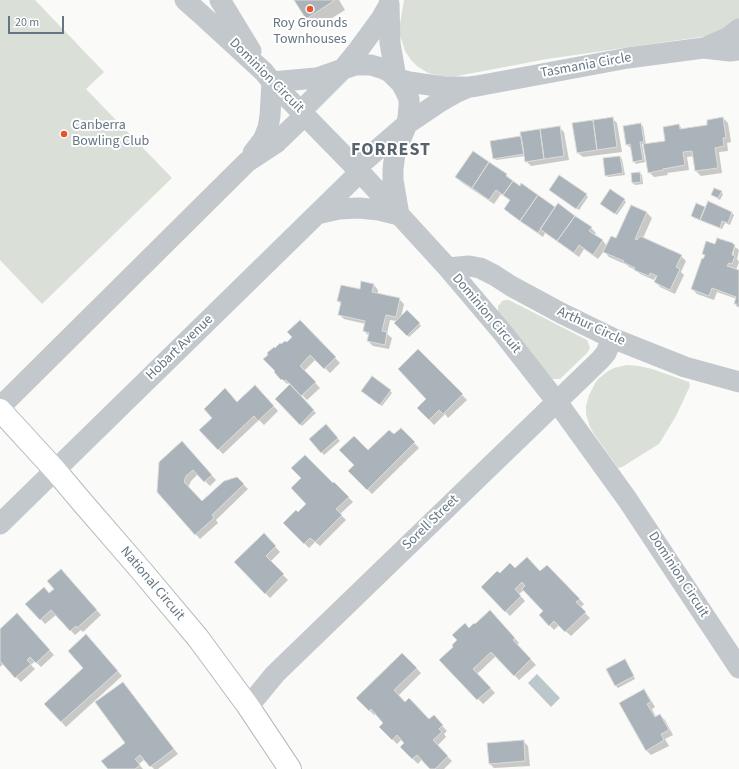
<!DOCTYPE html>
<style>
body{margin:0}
#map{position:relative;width:739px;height:769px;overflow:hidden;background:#fafaf8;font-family:"Source Sans 3",sans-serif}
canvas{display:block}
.scale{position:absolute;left:8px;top:16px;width:56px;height:18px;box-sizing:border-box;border:2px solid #657683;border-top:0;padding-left:5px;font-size:12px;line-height:14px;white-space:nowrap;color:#657683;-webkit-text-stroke:3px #fff;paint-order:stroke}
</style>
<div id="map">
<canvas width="739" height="769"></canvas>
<div class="scale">20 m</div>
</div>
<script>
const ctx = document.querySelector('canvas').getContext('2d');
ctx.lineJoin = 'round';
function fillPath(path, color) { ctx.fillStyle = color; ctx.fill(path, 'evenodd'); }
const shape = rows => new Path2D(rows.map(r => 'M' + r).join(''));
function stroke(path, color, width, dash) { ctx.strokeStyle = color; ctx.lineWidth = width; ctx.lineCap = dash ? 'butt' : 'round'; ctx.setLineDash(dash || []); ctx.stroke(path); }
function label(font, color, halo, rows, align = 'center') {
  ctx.font = font + ' "Source Sans 3",sans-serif'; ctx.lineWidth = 4; ctx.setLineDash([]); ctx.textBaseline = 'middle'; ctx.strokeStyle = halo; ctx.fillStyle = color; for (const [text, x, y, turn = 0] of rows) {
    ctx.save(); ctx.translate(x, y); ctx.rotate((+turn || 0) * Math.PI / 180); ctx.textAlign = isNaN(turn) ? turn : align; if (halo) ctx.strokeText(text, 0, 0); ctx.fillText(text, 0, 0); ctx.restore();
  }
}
fillPath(shape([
 [0,0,35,0,104,72,86,89,172,178,42,304,0,260],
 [404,0,739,0,739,20,714,35,547,59,452,77,441,76,428,73,417,66,411,60,405,51,400,35,400,24],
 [506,300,509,300,587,340,590,348,587,353,560,379,552,379,498,313,498,306,500,304,502,301],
 [626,365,639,366,652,369,689,382,690,386,676,416,659,444,622,467,618,468,594,434,590,427,586,414,586,406,589,395,597,380,608,371,614,368]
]), '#dadfd7');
fillPath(shape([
 [537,674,560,698,551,707,528,683]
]), '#bbc7cb');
fillPath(shape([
 [295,0,339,0,345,10,316,28,306,18],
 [612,118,617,123,622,152,583,157,578,153],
 [723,118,728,123,731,142,727,143,728,151,719,152,722,173,701,176,696,171,694,156,687,157,689,170,667,173,668,175,654,177,649,172,644,144,642,144,645,162,636,164,634,161,631,146,629,147,627,144,640,124,643,126,646,145,666,142,679,125,683,130,709,126],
 [559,127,564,132,569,160,531,166,526,161,525,156,496,160,494,158],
 [620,157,622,159,625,175,608,177,606,175],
 [639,173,642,175,643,184,635,185,633,183],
 [506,175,520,187,522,185,555,208,591,228,596,233,594,235,603,241,607,246,616,239,631,206,647,213,652,218,643,238,681,256,686,261,681,272,684,275,675,294,660,287,656,282,657,278,655,277,654,280,640,274,636,270,629,267,627,265,609,257,604,251,598,259,584,249,579,257,545,233,543,237,510,214,505,209,511,201,501,194,494,204,461,182,456,177],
 [552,192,586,195,588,197,579,210],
 [721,192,723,194,720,200,715,197],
 [624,200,626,202,617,215,603,206],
 [697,205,706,208,732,213,734,215,730,225,725,223,722,229,694,218,692,216],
 [733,244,735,246,734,246,730,260,732,260,735,247,739,250,737,259,739,262,736,270,739,271,739,307,735,303,737,299,717,292,714,300,697,294,692,289,705,256,703,253,716,245],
 [374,285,378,290,378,294,399,299,404,304,401,317,407,311,421,326,409,337,395,323,397,321,390,320,387,334,392,338,389,349,373,346,368,341,369,336,364,331,366,324,344,319,339,314,341,304,338,301],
 [300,322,340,363,330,373,316,359,304,371,320,388,307,400,291,384,290,385,288,383,287,384,275,372,275,349,287,344,294,337],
 [418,351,467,400,448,418,445,414,434,425,418,408,428,399],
 [255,386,278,411,264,425,259,420,223,454,200,431,214,418,238,403],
 [290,386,316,413,302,426,276,399],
 [390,391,392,393,382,406,364,393],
 [326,426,340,441,324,455,311,440],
 [401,429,419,448,372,494,349,471,368,452,394,436],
 [187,447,216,480,210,486,198,474,191,481,188,488,202,502,242,483,248,489,216,520,218,523,200,539,158,492],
 [334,483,353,502,340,514,346,520,320,546,315,542,309,548,284,523,298,513],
 [264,535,280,552,270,562,288,580,270,598,235,562],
 [547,566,584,604,580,608,590,618,571,636,559,625,554,630,540,615,544,611,524,590,519,594,525,601,510,616,482,587,500,575,515,570,540,573],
 [65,575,101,615,83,632,81,630,75,635,56,615,45,624,27,604,49,594,56,589],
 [495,617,519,643,517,645,536,665,519,680,496,656,477,674,495,693,483,704,441,660,455,647,469,629],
 [21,620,54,655,41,667,35,661,31,665,35,669,21,682,3,664,0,667,0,630],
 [91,641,122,676,66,727,45,704,85,669],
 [402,654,421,673,398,696,405,703,429,721,434,717,447,731,444,734,446,737,437,746,452,761,444,769,431,769,422,759,418,764,401,747,406,743,402,739,397,744,380,727,385,723,376,713,374,715,357,698],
 [627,663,635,679,618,688,616,686,608,670],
 [127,688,178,754,158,769,154,769,145,759,139,764,143,769,109,769,127,743],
 [644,690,648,695,655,707,652,709,656,717,660,715,665,720,673,735,665,739,669,746,651,755,646,750],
 [523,741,528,746,530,766,494,768,490,764]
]), '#0003');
const building = shape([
 [294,0,335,0,306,19,294,0],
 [613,117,617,147,597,150,593,120,613,117],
 [723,117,726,138,723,138,724,146,715,148,718,168,695,171,692,151,683,152,685,165,663,169,663,170,648,173,643,144,665,141,663,127,679,124,680,129,707,125,707,120,723,117],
 [593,120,597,150,577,153,572,123,593,120],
 [641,123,644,142,640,142,643,160,633,162,630,144,626,145,623,126,641,123],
 [560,126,564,156,544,159,540,129,560,126],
 [540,129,544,159,525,162,520,132,540,129],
 [521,136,524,154,493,159,490,141,521,136],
 [473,151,489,162,472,188,455,177,473,151],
 [620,156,623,173,605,176,603,158,620,156],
 [489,162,507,174,506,176,513,181,503,195,496,190,489,200,472,188,489,162],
 [640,172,641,182,632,183,631,173,640,172],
 [559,175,587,194,576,209,549,190,559,175],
 [513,181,520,186,521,183,538,195,520,221,504,209,510,200,503,195,513,181],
 [714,188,722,191,718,198,711,195,714,188],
 [610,189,625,199,615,214,600,204,610,189],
 [538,195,555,207,538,233,520,221,538,195],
 [708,201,732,212,728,223,722,221,720,228,700,220,708,201],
 [558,203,575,216,557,241,540,229,558,203],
 [696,203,705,207,700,220,691,216,696,203],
 [631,205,647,212,635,239,637,240,640,236,682,255,676,267,680,269,670,290,654,282,657,276,650,273,649,276,634,270,635,268,623,262,624,261,603,252,611,236,616,238,631,205],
 [575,216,592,227,589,231,603,240,593,255,579,245,574,253,557,241,575,216],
 [717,238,733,243,733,244,735,245,732,255,735,256,732,264,729,263,727,266,739,270,739,307,736,306,737,304,734,304,736,297,712,288,709,296,691,289,702,258,703,259,705,255,702,254,706,241,715,244,717,238],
 [361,281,374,284,372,292,400,298,396,317,386,315,382,331,387,332,385,345,367,341,369,333,363,331,365,321,338,315,341,302,337,301,341,285,360,289,361,281],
 [407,310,420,323,407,336,394,323,407,310],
 [300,320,336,357,324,369,310,355,300,366,316,382,301,396,286,380,284,381,282,379,281,380,274,372,275,371,263,359,268,355,267,353,274,347,275,348,280,343,281,344,285,341,287,342,292,337,287,332,300,320],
 [418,349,463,394,443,414,439,410,429,420,417,408,426,399,398,369,418,349],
 [372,376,391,390,380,405,361,391,372,376],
 [290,384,314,410,300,425,275,399,290,384],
 [255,385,274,406,258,421,254,416,218,450,199,430,212,418,204,409,225,388,237,402,255,385],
 [326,424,338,438,321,453,309,439,326,424],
 [401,428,415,442,367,490,348,471,354,465,339,450,354,436,368,450,389,430,394,434,401,428],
 [182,441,212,475,204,482,193,470,186,476,184,482,202,501,224,481,237,477,244,484,212,515,214,518,195,535,157,492,159,462,182,441],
 [305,455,333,483,334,482,349,497,336,509,342,515,315,542,310,538,304,544,283,523,296,510,298,512,306,504,291,488,301,478,291,468,305,455],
 [264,533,276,546,266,556,284,574,265,594,234,562,264,533],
 [527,557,540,571,547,565,580,599,576,602,586,612,565,632,554,621,549,626,539,615,543,611,522,589,525,586,522,582,515,589,521,596,505,612,481,587,497,571,500,573,510,563,515,568,527,557],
 [61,569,97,610,77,628,76,626,70,631,51,610,40,620,25,604,44,587,49,593,54,589,47,581,61,569],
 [490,610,515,638,513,640,531,659,514,676,491,652,473,669,491,688,477,700,439,660,453,647,452,645,457,640,452,635,465,623,469,628,474,623,475,624,490,610],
 [17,613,50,650,36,663,30,657,27,660,31,664,15,678,0,661,0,629,17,613],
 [86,634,118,671,61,722,44,704,83,668,68,651,86,634],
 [402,653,417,668,394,690,405,702,409,698,429,719,434,715,443,725,439,729,442,732,433,740,448,756,435,769,430,769,417,755,412,759,400,747,404,743,397,735,392,740,379,727,383,723,371,709,369,711,356,698,402,653],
 [625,659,634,676,615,686,606,669,625,659],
 [123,682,174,749,150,767,140,755,135,759,140,765,135,769,108,769,101,761,125,743,95,702,123,682],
 [644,689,651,702,647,704,655,717,660,714,669,730,661,734,664,740,646,751,619,703,644,689],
 [524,740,525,761,489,764,487,743,524,740]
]);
fillPath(building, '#aab3b9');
stroke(building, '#dcdcda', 1);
const secondary = shape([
 [0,410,55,470,82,502,140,569,198,638,248,706,290,769]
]);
stroke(secondary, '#b3babf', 24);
stroke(shape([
 [185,0,203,16,264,72,272,82,360,172,448,268,503,333,557,402,627,499,739,668],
 [220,0,251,51],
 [389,4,390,43,396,78],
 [704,48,729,37,739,29],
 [398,79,409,82,444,87,464,87],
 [301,111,342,70,359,49,381,19,389,5],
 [253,153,263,140,268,128,270,116,272,82,316,78,323,76,355,65,371,65,384,69,390,72,401,83,404,88,409,99,409,107,408,117,407,124,356,168],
 [317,214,339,209,359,208,379,210,399,215,393,180,393,169,395,153,407,124,441,101,457,92,469,87,477,86,628,58,703,48,730,51,739,50],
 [448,268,469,266,480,268,494,275,511,286,561,313,612,338,685,367,739,382],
 [0,407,247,162,276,143,305,115],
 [0,524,360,172],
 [248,706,257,696,275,674,600,360,606,353,612,338]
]), '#c3c8cc', 21);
stroke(secondary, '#fff', 22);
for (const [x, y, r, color] of [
 [310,9,4,"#e4572e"],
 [64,134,4,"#e4572e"]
]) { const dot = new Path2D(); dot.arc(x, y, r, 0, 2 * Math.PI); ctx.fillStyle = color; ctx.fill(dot); stroke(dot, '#fff', 1.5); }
label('14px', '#657683', '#fff', [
 ["Roy Grounds",310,24],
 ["Townhouses",310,40],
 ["Canberra",72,126,"left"],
 ["Bowling Club",72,142,"left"]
]);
label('14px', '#657683', '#fff', [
 ["Tasmania Circle",586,66,-10],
 ["Dominion Circuit",266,76,45],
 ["Dominion Circuit",486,314,50],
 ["Arthur Circle",591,327,25],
 ["Hobart Avenue",180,348,-44],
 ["Sorell Street",431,523,-44],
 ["Dominion Circuit",678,575,57],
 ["National Circuit",152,584,50]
]);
ctx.letterSpacing = '1px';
label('bold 18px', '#57646e', '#fff', [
 ["FORREST",391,151]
]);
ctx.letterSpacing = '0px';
</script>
